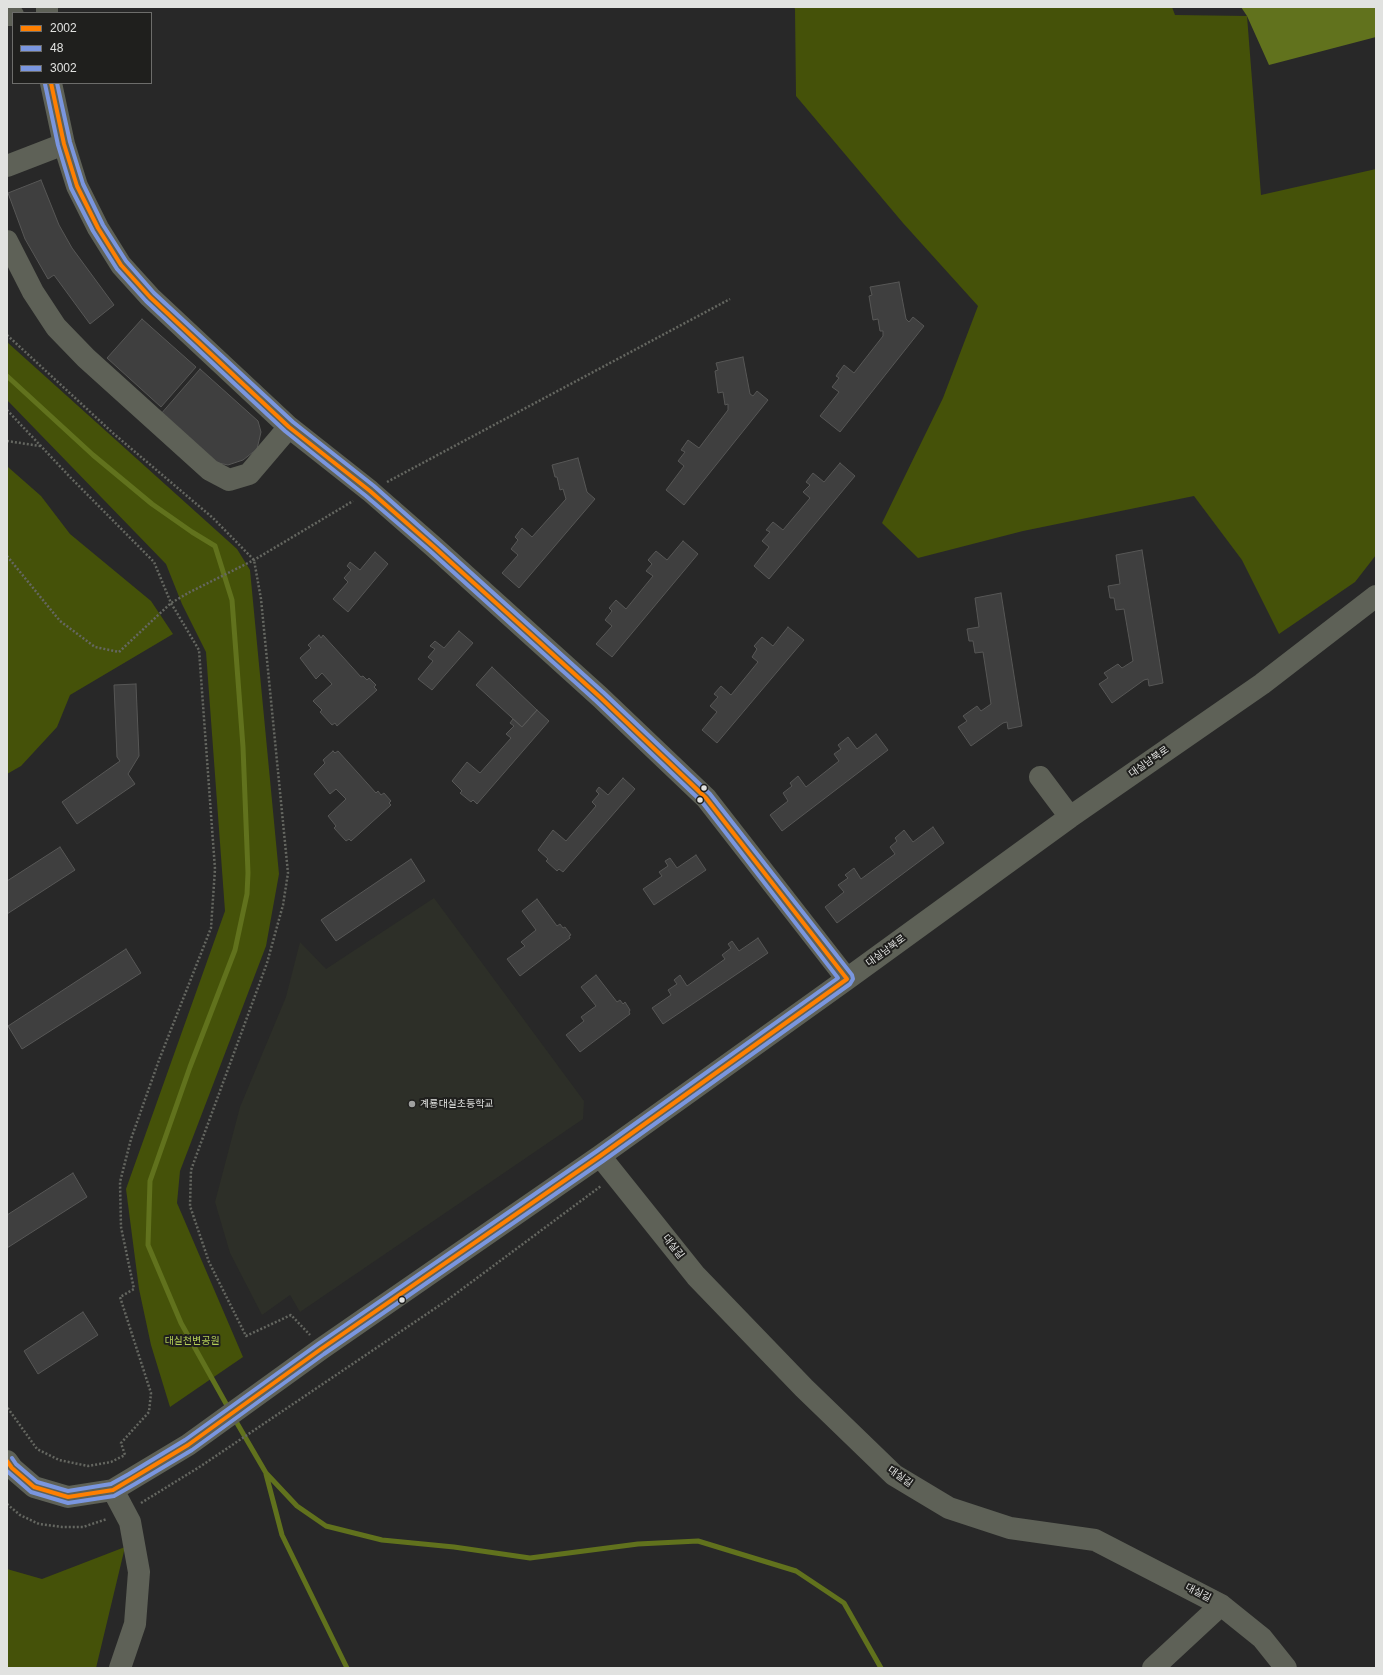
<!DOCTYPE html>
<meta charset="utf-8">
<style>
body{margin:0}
#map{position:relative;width:1383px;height:1675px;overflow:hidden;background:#282828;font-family:Helvetica,sans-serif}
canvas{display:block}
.frame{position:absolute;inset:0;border:8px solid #e1e2e0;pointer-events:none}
.legend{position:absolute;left:12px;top:12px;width:140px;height:72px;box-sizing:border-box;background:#1f1f1d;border:1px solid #6d6d6b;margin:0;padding:5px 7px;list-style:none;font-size:12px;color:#e1e2e0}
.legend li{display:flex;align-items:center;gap:8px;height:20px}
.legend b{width:20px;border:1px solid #6d6d6b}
</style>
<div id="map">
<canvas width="1383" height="1675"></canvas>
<div class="frame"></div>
<ul class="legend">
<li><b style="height:5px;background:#ff7f00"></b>2002</li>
<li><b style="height:5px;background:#7a96df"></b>48</li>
<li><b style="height:5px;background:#7a96df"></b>3002</li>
</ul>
</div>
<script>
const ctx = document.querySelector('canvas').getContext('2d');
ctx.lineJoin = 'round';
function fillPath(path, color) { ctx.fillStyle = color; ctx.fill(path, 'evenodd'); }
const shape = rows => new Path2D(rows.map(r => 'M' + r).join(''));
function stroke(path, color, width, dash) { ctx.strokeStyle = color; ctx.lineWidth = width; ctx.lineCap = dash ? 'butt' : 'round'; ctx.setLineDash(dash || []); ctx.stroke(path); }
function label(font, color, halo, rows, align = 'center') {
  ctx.font = font + ' Helvetica,"Noto Sans KR",sans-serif'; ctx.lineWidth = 4; ctx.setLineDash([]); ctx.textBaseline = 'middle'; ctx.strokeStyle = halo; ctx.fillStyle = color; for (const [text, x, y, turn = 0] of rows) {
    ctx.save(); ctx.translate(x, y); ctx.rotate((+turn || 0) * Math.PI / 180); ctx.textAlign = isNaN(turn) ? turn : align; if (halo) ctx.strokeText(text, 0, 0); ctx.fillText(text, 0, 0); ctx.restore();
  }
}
fillPath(shape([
 [434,898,584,1101,583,1119,300,1312,290,1295,262,1315,230,1253,215,1202,240,1107,286,997,300,942,326,969]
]), '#2d2f28');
fillPath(shape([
 [794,7,1172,7,1175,15,1247,16,1261,195,1376,169,1376,555,1355,582,1279,634,1242,560,1194,496,1023,531,918,558,882,523,943,398,978,306,903,223,796,96,795,9],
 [7,342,237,549,250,570,279,874,266,946,180,1171,177,1203,243,1357,170,1407,151,1345,139,1289,126,1189,225,911,206,652,182,604,166,564,7,400],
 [8,467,41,496,70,534,151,601,173,634,70,695,57,727,21,766,7,774,7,468],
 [125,1547,96,1668,7,1668,7,1569,42,1579]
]), '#455209');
fillPath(shape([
 [1241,7,1376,7,1376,37,1269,65,1247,16]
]), '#61721d');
stroke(shape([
 [7,376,93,455,152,504,192,532,215,546,232,600,243,747,248,873,247,894,235,950,190,1067,150,1181,148,1245,181,1323,229,1409],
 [234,1418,266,1473,297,1506,326,1526,382,1540,454,1547,530,1558,638,1544,698,1541,796,1571,844,1603,881,1668],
 [266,1474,282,1535,347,1668]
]), '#61721d', 5);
const building = shape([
 [41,180,59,225,72,248,114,305,90,324,54,275,48,279,25,239,8,193,41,180],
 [899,282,906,319,909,322,913,317,924,326,840,432,820,416,839,392,832,387,839,378,836,376,844,365,854,373,883,336,883,331,880,331,878,319,873,320,869,296,872,295,870,287,899,282],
 [142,319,196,367,161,407,107,358,142,319],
 [743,357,750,394,753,396,757,391,768,400,684,505,666,490,684,466,678,461,685,452,681,450,688,440,699,448,728,410,728,404,725,405,723,392,718,393,715,371,718,370,716,363,743,357],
 [200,369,258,421,261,432,257,449,243,460,228,465,214,462,160,415,200,369],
 [578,458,587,492,595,499,519,588,502,573,518,555,511,549,518,540,515,537,522,528,532,537,566,499,563,489,560,490,557,477,555,477,552,465,578,458],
 [840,463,855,476,769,579,754,566,769,547,762,541,770,532,766,530,773,522,783,530,810,498,803,492,810,485,806,482,813,473,824,482,840,463],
 [683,541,698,554,612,657,596,644,612,626,605,620,612,611,609,608,616,600,626,609,653,576,646,571,652,564,648,560,656,551,667,560,683,541],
 [1142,550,1163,683,1149,686,1148,679,1144,680,1112,703,1099,684,1108,678,1104,673,1118,664,1122,668,1133,661,1124,609,1116,610,1114,598,1110,598,1108,586,1120,584,1116,555,1142,550],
 [375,552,388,564,348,612,333,599,348,582,344,578,351,570,347,566,350,562,360,570,375,552],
 [1001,593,1022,726,1008,729,1007,722,1003,723,971,746,958,727,967,721,963,716,977,706,981,711,991,704,983,652,975,653,973,641,969,641,967,629,979,627,975,598,1001,593],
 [788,627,804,640,717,743,702,730,717,712,710,706,718,697,714,694,721,686,731,695,758,662,752,657,757,649,754,646,762,637,773,646,788,627],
 [459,631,473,643,432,690,418,679,433,661,428,657,435,649,430,646,435,641,444,648,459,631],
 [319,635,321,638,323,635,361,677,363,676,367,680,369,678,376,685,374,687,377,690,337,726,335,723,332,725,320,712,322,710,313,701,332,684,322,673,316,679,300,658,311,648,308,645,319,635],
 [492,667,537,710,522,727,476,685,492,667],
 [136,684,139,756,128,774,135,784,77,824,62,802,120,761,117,757,114,685,136,684],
 [537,710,549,721,477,804,473,800,471,802,460,793,462,791,452,781,467,762,480,773,511,738,506,734,514,726,510,723,513,719,522,727,537,710],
 [876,734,888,750,782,831,770,815,788,801,783,793,792,786,790,783,798,776,806,787,839,761,834,754,841,749,838,745,848,737,857,749,876,734],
 [333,751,335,753,338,751,376,793,378,791,381,795,384,793,391,801,389,803,391,805,351,841,349,839,346,841,334,828,336,826,328,816,346,799,336,789,330,794,314,774,325,763,323,760,333,751],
 [623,778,635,789,563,872,559,869,557,871,546,861,548,859,538,850,553,830,566,841,596,806,592,802,599,794,596,791,599,787,608,795,623,778],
 [933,827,944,843,837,923,825,907,844,892,838,885,848,878,845,875,854,868,861,879,895,854,890,847,897,841,895,838,904,830,913,842,933,827],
 [60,847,75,870,7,914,7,881,60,847],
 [696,855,706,870,654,905,643,889,662,876,659,872,668,866,665,861,670,858,677,868,696,855],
 [411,859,425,881,336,941,321,920,411,859],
 [537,899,557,926,560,924,563,928,565,927,571,935,569,936,570,938,520,976,507,959,525,946,521,942,536,930,522,911,537,899],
 [758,938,768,953,663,1024,652,1008,671,995,668,990,677,984,674,980,680,975,687,986,725,959,722,955,731,948,728,944,732,941,739,951,758,938],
 [126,949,141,973,22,1049,8,1026,126,949],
 [596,975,617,1002,620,1000,623,1004,625,1002,630,1010,629,1012,630,1014,580,1052,566,1035,584,1021,581,1017,596,1006,581,987,596,975],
 [73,1173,87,1197,7,1248,7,1215,73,1173],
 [83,1312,98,1335,38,1374,24,1351,83,1312]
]);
fillPath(building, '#3f3f3f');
stroke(building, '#575756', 1);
stroke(shape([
 [7,335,114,434,213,518,254,560,261,599,288,873,283,905,267,963,191,1170,190,1206,209,1262,246,1336,291,1315,310,1335],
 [7,410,70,477,154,562,171,603,199,650,215,869,211,928,159,1060,131,1139,120,1182,121,1227,134,1289,120,1297,151,1393,149,1412,121,1443,125,1455,111,1462,88,1466,59,1460,37,1449,7,1407],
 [7,441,40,446],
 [387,482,730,299],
 [7,556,60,621,95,647,119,652,171,603,190,592,254,560,353,501],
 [141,1503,201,1466,446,1301,601,1186],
 [7,1504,20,1515,39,1524,62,1527,83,1527,107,1519]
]), '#656761', 2.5, [2, 2]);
stroke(shape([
 [47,13,47,7],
 [7,15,13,15],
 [51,83,64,144,77,186,98,228,121,265,150,297,289,427,370,491,434,547,600,697,706,798,847,979],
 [7,166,64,144],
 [7,241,33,292,56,327,86,358,210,470,229,480,249,474,289,427],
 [1040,777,1070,817],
 [600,1156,696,1276,804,1388,894,1475,949,1508,1010,1528,1095,1540,1221,1605,1262,1638,1286,1668],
 [7,1461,12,1468,34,1487,68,1497,113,1490,188,1445,321,1349,600,1156,847,979,1070,817,1262,684,1376,596],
 [113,1490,130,1522,139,1572,135,1624,120,1668],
 [1153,1668,1221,1605]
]), '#5e6157', 22);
stroke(shape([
 [51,83,64,144,77,186,98,228,121,265,150,297,289,427,370,491,434,547,600,697,706,798,847,979],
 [7,1461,12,1468,34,1487,68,1497,113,1490,188,1445,321,1349,600,1156,847,979]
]), '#ff7f00', 4);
stroke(shape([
 [7,1471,31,1492,68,1503,114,1496,135,1484,192,1450,324,1354,603,1161,850,984,853,979,852,975,710,794,604,693,438,543,374,486,293,422,154,293,126,261,103,225,83,184,70,142,57,83]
]), '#7a96df', 4);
stroke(shape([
 [12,1458,16,1464,37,1482,68,1491,111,1484,129,1474,185,1440,318,1344,597,1151,838,978,702,802,596,701,430,551,366,496,285,431,146,301,117,269,93,231,71,188,58,145,45,84]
]), '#7a96df', 4);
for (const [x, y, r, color] of [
 [704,788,3.5,"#e1e2e0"],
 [700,800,3.5,"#e1e2e0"],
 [412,1104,4,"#a0a1a0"],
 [402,1300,3.5,"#e1e2e0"]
]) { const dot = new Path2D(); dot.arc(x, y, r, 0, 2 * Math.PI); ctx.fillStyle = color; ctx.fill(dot); stroke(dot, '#1f1f1d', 1.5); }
label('10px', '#e1e2e0', '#1f1f1d', [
 ["대실남북로",1149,762,-35],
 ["대실남북로",886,951,-36],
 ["대실길",673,1247,52],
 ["대실길",900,1477,35],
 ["대실길",1198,1593,27]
]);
label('10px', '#e1e2e0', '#1f1f1d', [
 ["계룡대실초등학교",420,1104]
], 'left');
label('10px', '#b3cd57', '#1f1f1d', [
 ["대실천변공원",192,1341]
]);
</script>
